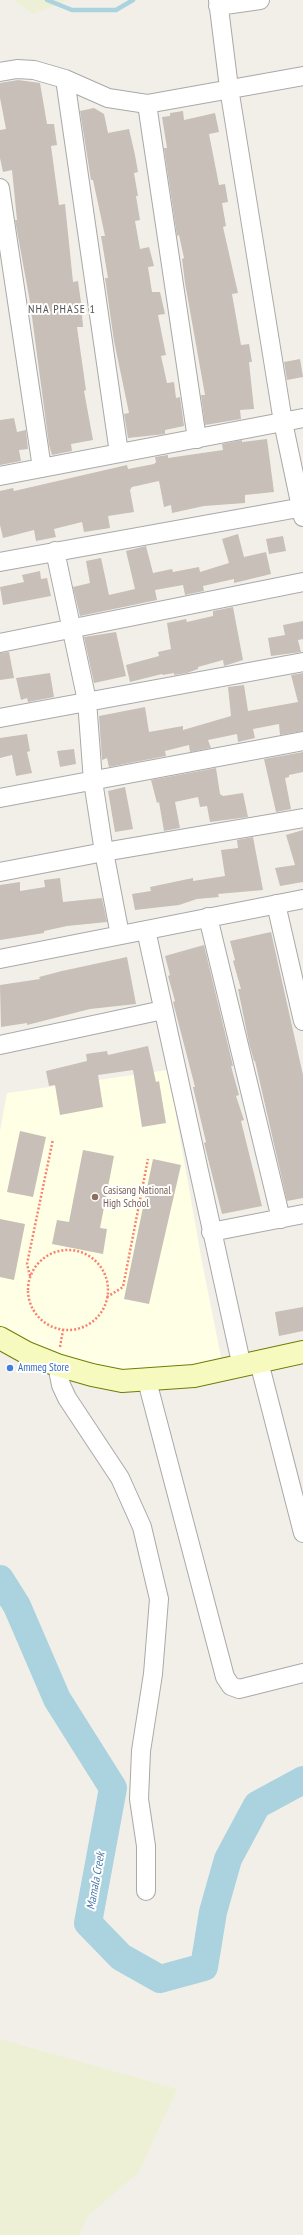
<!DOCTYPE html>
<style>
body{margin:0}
canvas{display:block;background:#f2efe9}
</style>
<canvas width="303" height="2235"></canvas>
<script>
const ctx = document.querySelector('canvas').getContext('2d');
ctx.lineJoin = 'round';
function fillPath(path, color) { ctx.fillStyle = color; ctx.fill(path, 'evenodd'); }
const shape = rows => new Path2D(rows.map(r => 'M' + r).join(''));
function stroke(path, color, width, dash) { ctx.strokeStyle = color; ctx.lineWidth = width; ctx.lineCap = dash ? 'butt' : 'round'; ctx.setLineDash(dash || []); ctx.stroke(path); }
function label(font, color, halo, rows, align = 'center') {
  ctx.font = font + ' "PT Sans Narrow",sans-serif'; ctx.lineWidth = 4; ctx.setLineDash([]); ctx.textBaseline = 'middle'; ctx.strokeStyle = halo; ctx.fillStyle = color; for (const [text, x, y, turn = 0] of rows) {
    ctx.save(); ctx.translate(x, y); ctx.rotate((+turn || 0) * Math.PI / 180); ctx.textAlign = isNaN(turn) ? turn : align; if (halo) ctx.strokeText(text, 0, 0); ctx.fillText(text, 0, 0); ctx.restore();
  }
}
fillPath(shape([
 [168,1070,202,1262,221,1357,153,1375,121,1375,62,1358,0,1328,0,1131,7,1093]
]), '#ffffe5');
fillPath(shape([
 [13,0,69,0,33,14],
 [0,2039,177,2089,139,2172,86,2218,79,2235,0,2235]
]), '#eef0d5');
stroke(shape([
 [47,0,72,10,116,10,133,0]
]), '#aad3df', 4.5);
stroke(shape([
 [0,1579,17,1606,57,1699,113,1788,88,1923,121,1957,160,1979,204,1967,213,1912,228,1859,257,1805,303,1780]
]), '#aad3df', 28);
fillPath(shape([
 [18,80,40,83,47,124,54,124,57,145,51,146,59,205,65,204,73,282,78,281,81,302,83,327,77,327,86,390,84,391,93,440,71,444,72,451,52,455,49,445,30,302,15,220,17,220,12,170,3,172,0,158,0,130,6,129,0,98,0,83],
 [94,108,104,114,108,133,129,129,135,155,138,172,134,173,138,196,136,196,140,220,135,221,140,249,149,247,154,266,148,267,152,292,160,292,165,314,158,315,166,355,161,356,167,383,174,382,176,398,180,397,184,426,165,430,165,434,128,438,124,414,129,413,114,341,105,278,108,278,101,236,105,236,93,180,91,180,80,111],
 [183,111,184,120,215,113,219,132,209,134,219,185,225,184,228,202,222,203,226,226,223,227,238,293,232,294,241,345,249,344,252,362,249,362,254,409,240,410,241,419,205,425,201,395,205,395,185,283,182,259,184,258,179,235,177,236,164,148,167,148,162,117,170,116,170,113],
 [300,359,303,377,287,380,284,362],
 [14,418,17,432,26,430,28,449,19,450,21,461,0,465,0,420],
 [267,439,274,492,245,495,245,503,204,506,172,513,171,505,164,507,159,481,132,487,130,490,134,512,108,516,110,528,84,532,82,522,54,529,56,537,36,541,34,530,3,538,0,525,0,491,13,488,14,491,127,465,128,469,154,464,156,462,155,457,168,455,168,458,223,450,222,444,242,440,242,442],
 [238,534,244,557,266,552,271,574,234,583,234,579,203,586,204,591,185,595,183,585,155,590,157,600,80,616,73,587,90,583,86,561,101,558,109,595,135,589,126,551,146,546,153,573,172,569,173,572,199,567,200,572,229,563,222,539],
 [283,536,286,551,269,554,266,539],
 [40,571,41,579,47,578,51,596,3,605,0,587,24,582,22,575],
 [233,607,243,660,224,666,223,660,198,667,198,669,187,673,174,675,174,673,163,675,162,674,130,682,126,665,159,656,158,652,171,649,167,623,186,619,187,622,213,616,213,611],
 [303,621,303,639,298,640,301,652,271,656,268,638,285,635,283,625],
 [116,632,126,676,94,683,84,637],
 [9,652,14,678,0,680,0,653],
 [50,673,54,697,28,702,27,698,21,700,16,678],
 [303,673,303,731,280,735,279,724,253,729,255,738,238,742,237,734,208,740,211,748,190,752,189,745,165,751,166,756,109,767,107,758,102,760,99,716,145,707,149,732,183,726,183,730,231,716,228,687,244,685,248,711,298,702,291,675],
 [27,734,30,751,27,752,32,773,16,776,12,755,0,758,0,738],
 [74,749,76,764,60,767,57,751],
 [303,752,303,772,289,775,289,777,285,778,291,809,276,812,264,759],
 [216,768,220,794,223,796,243,793,248,817,210,822,207,806,200,807,198,797,175,802,180,828,164,831,159,802,157,803,151,780],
 [125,787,133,829,115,832,108,791],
 [303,830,303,882,280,886,275,868,295,865,286,835],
 [253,837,263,890,218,894,219,897,197,899,179,905,135,910,132,894,151,891,150,887,193,878,193,881,225,876,221,850,238,848,237,840],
 [60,878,63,902,102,898,107,922,67,926,44,931,44,933,0,940,0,885,20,882,20,891,45,887,44,880],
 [271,932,303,1075,303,1198,287,1201,255,1061,254,1061,249,1043,238,989,241,989,233,961,235,960,230,941],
 [204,945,233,1066,231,1066,239,1095,236,1096,244,1120,241,1121,262,1206,222,1214,204,1143,206,1142,193,1087,195,1087,173,1002,175,1001,168,976,170,975,165,956],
 [127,957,136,1004,90,1009,27,1025,27,1023,1,1027,0,985,40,979,39,977,62,971],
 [148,1046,156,1082,159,1081,166,1123,142,1127,133,1070,98,1075,103,1107,60,1115,55,1085,49,1086,46,1071,87,1061,86,1054,107,1051,108,1055],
 [20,1131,46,1137,33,1197,7,1192],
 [83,1150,114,1156,100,1228,107,1229,103,1254,52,1244,57,1220,69,1222],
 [153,1159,181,1165,149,1304,124,1299],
 [0,1219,25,1224,14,1280,0,1277],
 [303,1307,303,1331,279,1336,275,1312]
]), '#c7bfb8');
const minor = shape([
 [218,0,229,88,283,422,303,517],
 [218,6,260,0],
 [0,72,17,69,34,70,65,79,108,98,147,104,303,76],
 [65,79,119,453],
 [147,104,197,439],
 [0,188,42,468],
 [0,476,303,418],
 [55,551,87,701,93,781,104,852,120,935],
 [0,562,303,507],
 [0,643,303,582],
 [0,718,303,662],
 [0,798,303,741],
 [0,872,104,852,303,818],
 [276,904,303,1021],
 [208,917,281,1219],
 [146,930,242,1367],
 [0,959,303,899],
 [0,1045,163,1010],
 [211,1232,303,1214],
 [259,1362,303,1533],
 [57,1365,61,1385,67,1398,120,1478,142,1527,159,1599,153,1674,141,1751,139,1799,146,1846,146,1891],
 [147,1381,225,1677,231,1686,239,1689,303,1673]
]);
const secondary = shape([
 [0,1338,27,1353,57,1365,92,1375,122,1381,194,1376,303,1352]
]);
stroke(minor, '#a9a9a9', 20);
stroke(secondary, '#707d05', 24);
stroke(shape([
 '28 1290a40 40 0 1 1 80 0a40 40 0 1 1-80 0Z',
 [30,1276,27,1264,53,1139],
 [107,1297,123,1287,148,1159],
 [60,1347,63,1330]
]), '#fa8072', 2.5, [2, 2]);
stroke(minor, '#fff', 18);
stroke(secondary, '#f7fabf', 22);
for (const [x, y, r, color] of [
 [95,1197,4,"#8d6e63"],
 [10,1368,4,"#3f7fe0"]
]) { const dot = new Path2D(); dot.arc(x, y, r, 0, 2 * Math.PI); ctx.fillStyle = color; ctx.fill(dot); stroke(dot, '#fff', 1.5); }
label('11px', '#785e54', '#fff', [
 ["Casisang National",103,1191],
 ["High School",103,1204]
], 'left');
label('11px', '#366cbe', '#fff', [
 ["Ammeg Store",18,1368]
], 'left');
ctx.letterSpacing = '1px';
label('12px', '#555', '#fff', [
 ["NHA PHASE 1",62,310]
]);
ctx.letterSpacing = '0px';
label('italic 12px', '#4a7aab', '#fff', [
 ["Mamala Creek",96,1881,-80]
]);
</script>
